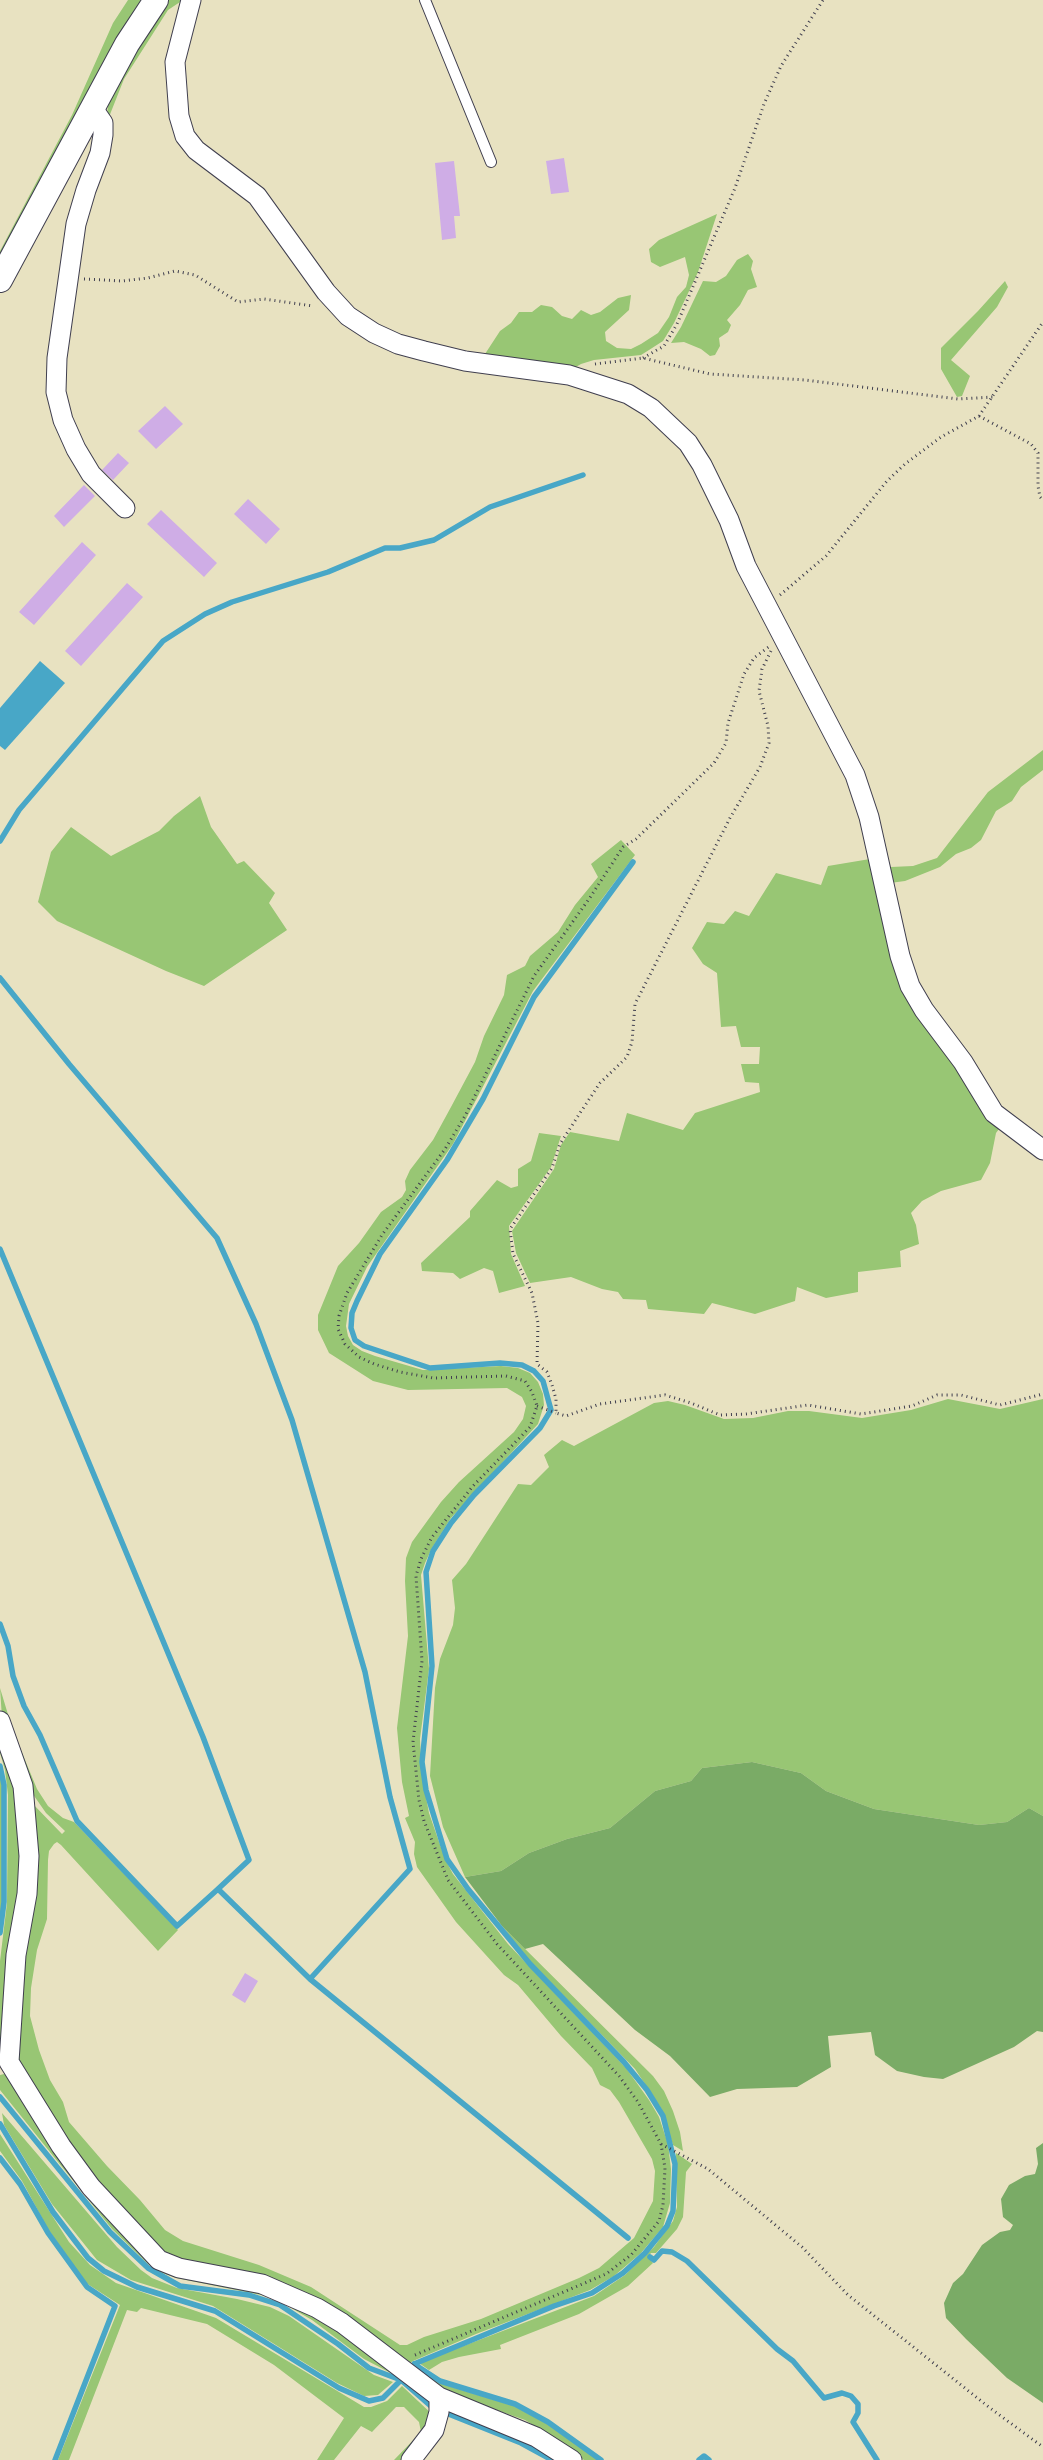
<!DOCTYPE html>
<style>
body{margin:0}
canvas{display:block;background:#e8e2c1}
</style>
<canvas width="1043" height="2460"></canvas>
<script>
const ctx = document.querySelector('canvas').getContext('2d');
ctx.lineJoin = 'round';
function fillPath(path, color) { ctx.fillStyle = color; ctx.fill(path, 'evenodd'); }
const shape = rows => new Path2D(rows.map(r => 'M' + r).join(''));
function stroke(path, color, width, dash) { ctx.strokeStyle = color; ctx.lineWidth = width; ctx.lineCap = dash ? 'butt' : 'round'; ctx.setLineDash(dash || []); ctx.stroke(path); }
fillPath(shape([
 [128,0,146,0,0,268,0,251,72,115,113,23],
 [165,0,183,0,168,10,124,79,107,122,108,101],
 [717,214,698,272,674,323,663,341,649,350,641,355,594,360,581,364,569,371,518,363,485,354,500,331,511,323,519,312,532,312,541,305,552,307,562,316,572,319,581,310,591,315,600,312,618,298,631,295,629,310,605,332,606,341,617,348,631,349,641,344,658,333,669,317,677,297,686,287,689,275,685,257,660,267,651,262,649,249,659,240],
 [748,254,753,261,751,269,757,287,748,290,740,305,727,320,731,325,728,332,719,338,720,346,715,355,710,356,701,349,684,342,671,343,681,327,703,281,716,282,726,276,737,260],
 [1005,281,1008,287,997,307,951,360,970,376,962,396,957,397,941,369,941,348,978,311],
 [1043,750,1043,770,1021,787,1012,801,996,811,981,840,971,848,956,854,940,867,905,881,890,883,891,867,913,866,937,858,988,792],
 [200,796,211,827,237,864,244,861,275,893,269,903,287,930,204,986,166,971,57,921,38,902,51,852,71,827,111,856,159,831,174,816],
 [621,840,635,855,533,991,453,1144,367,1267,349,1304,346,1326,348,1336,353,1345,362,1351,375,1356,423,1370,501,1366,518,1368,530,1373,538,1382,543,1394,544,1405,538,1424,451,1518,432,1548,425,1563,421,1575,429,1669,420,1739,422,1776,429,1813,445,1859,453,1874,508,1944,626,2068,649,2100,659,2117,668,2144,671,2169,670,2203,663,2227,641,2253,614,2276,590,2290,476,2334,413,2361,407,2365,370,2337,206,2266,161,2252,96,2186,20,2064,16,2046,37,1833,35,1815,30,1801,62,1834,65,1831,46,1813,30,1790,2,1718,0,1688,13,1731,37,1789,48,1806,63,1818,74,1822,178,1930,158,1951,61,1845,57,1842,54,1844,49,1851,48,1860,47,1919,37,1950,31,1988,30,2016,39,2050,50,2080,63,2102,69,2122,107,2166,140,2200,165,2230,183,2241,259,2265,311,2287,400,2345,407,2345,424,2337,481,2319,579,2278,599,2268,634,2238,653,2201,655,2171,652,2159,619,2102,610,2090,600,2085,592,2068,561,2036,518,1985,504,1975,456,1922,417,1867,414,1854,415,1842,405,1818,409,1816,402,1782,397,1728,408,1636,405,1581,406,1558,412,1542,441,1502,459,1482,514,1432,523,1419,526,1406,522,1397,507,1388,408,1390,373,1381,329,1353,318,1330,318,1315,338,1266,359,1243,381,1212,402,1197,406,1190,405,1181,410,1170,433,1140,451,1107,475,1062,484,1036,504,995,507,975,525,966,530,956,558,932,575,905,598,877,591,864],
 [876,858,890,944,1002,1125,996,1133,990,1163,981,1180,941,1191,922,1201,911,1213,916,1225,919,1244,900,1251,901,1267,858,1272,858,1292,826,1298,797,1287,795,1301,755,1314,712,1303,704,1314,648,1309,646,1300,623,1299,618,1292,602,1289,571,1277,530,1283,516,1253,512,1231,554,1169,561,1145,570,1132,619,1141,627,1113,683,1130,695,1113,760,1092,759,1083,745,1082,741,1064,759,1064,760,1047,741,1047,736,1026,721,1027,717,973,703,964,692,948,707,922,724,924,735,911,749,916,776,873,821,885,828,866],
 [539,1133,561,1136,551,1167,509,1226,511,1254,525,1286,499,1293,493,1271,484,1268,460,1279,453,1273,422,1271,421,1263,470,1217,470,1211,497,1180,511,1188,518,1186,518,1169,531,1161],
 [948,1399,1000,1409,1043,1399,1043,1816,1029,1808,1007,1822,979,1825,874,1809,826,1791,801,1773,752,1762,702,1768,691,1781,655,1791,610,1828,567,1839,529,1853,501,1871,465,1877,443,1827,430,1776,435,1688,440,1659,453,1625,455,1608,452,1580,466,1564,518,1484,531,1485,549,1467,544,1455,562,1440,574,1446,654,1403,668,1401,685,1405,724,1419,753,1418,788,1411,809,1411,862,1418,911,1410],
 [0,1740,13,1776,21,1867,4,2044,0,2053,0,1961,7,1903,8,1795,5,1770,0,1753],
 [0,1773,3,1785,2,1902,0,1919],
 [502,1926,653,2076,664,2091,673,2111,680,2132,683,2151,673,2145,661,2108,635,2069,529,1960],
 [4,2074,11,2078,142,2252,294,2302,404,2375,434,2406,402,2379,364,2359,312,2320,286,2305,266,2296,176,2278,160,2272,148,2264,112,2229,0,2090,0,2075],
 [2,2113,117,2247,141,2270,152,2278,177,2288,237,2299,270,2307,289,2316,374,2375,393,2382,378,2395,364,2396,337,2383,213,2306,131,2280,97,2260,52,2204,4,2125],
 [0,2134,69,2242,90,2265,116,2283,216,2318,364,2407,371,2407,387,2401,402,2386,434,2416,405,2460,394,2460,421,2432,419,2422,404,2407,396,2407,372,2432,361,2426,334,2460,317,2460,344,2418,274,2365,207,2324,141,2308,137,2312,127,2310,69,2460,58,2460,120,2305,86,2283,48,2229,22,2181,0,2151],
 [676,2153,692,2164,686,2172,683,2217,677,2229,656,2253,651,2253,648,2257,653,2263,628,2286,579,2314,500,2345,501,2349,459,2357,442,2362,429,2370,419,2363,594,2296,625,2275,654,2247,673,2221,677,2207],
 [427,2375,440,2383,458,2389,514,2406,547,2424,598,2460,584,2460,565,2445,525,2420,451,2394,424,2377]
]), '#98c674');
fillPath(shape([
 [752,1762,801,1773,826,1791,874,1809,979,1825,1007,1822,1029,1808,1043,1816,1043,2032,1037,2031,1014,2047,943,2079,924,2077,897,2071,875,2055,871,2032,828,2036,831,2067,797,2087,737,2089,710,2097,670,2056,635,2030,543,1944,525,1949,502,1926,465,1877,501,1871,529,1853,567,1839,610,1828,655,1791,691,1781,702,1768],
 [1043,2143,1043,2403,1007,2378,966,2339,946,2318,944,2303,953,2283,963,2274,982,2245,1000,2232,1010,2230,1013,2225,1003,2217,1001,2199,1009,2185,1025,2176,1035,2174,1038,2164,1036,2148]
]), '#7aab66');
fillPath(shape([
 [40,661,65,683,5,750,0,746,0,708]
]), '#48a7c7');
stroke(shape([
 [0,841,19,810,163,641,205,614,232,602,328,572,385,548,400,548,434,540,490,507,583,475],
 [0,978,69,1064,217,1238,256,1324,292,1420,365,1672,390,1797,410,1869,310,1979],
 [0,1249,203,1737,249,1860,218,1889,310,1979,628,2238],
 [0,1624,8,1646,13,1676,24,1706,40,1735,77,1821,177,1926,218,1889],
 [0,1766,4,1785,4,1902,0,1933],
 [0,2097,110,2232,148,2268,180,2286,249,2295,280,2305,338,2344,369,2368,401,2380,433,2408],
 [0,2124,53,2212,88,2258,104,2271,137,2287,215,2311,339,2388,369,2401,383,2398,401,2380],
 [0,2158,20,2184,48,2233,87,2287,115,2306,55,2460],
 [650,2257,654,2260,662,2251,672,2252,687,2261,777,2349,793,2361,824,2398,842,2393,851,2396,858,2404,858,2413,853,2422,877,2460],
 [414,2364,554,2306,592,2293,623,2273,645,2253,667,2226,673,2211,675,2164,663,2116,647,2090,624,2062,530,1964,468,1889,447,1859,426,1790,422,1762,432,1666,426,1572,433,1551,451,1523,474,1495,540,1428,551,1410,543,1381,534,1371,522,1365,500,1363,430,1368,364,1346,355,1340,351,1328,352,1313,357,1301,380,1254,447,1160,483,1099,534,997,633,862],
 [414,2364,440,2381,515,2404,548,2422,601,2460],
 [446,2413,521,2443,552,2460],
 [699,2460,704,2456,709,2460]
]), '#48a7c7', 5.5);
fillPath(shape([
 [564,158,569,192,551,194,546,161],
 [454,161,460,216,454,216,456,238,442,240,435,163],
 [165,406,183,424,156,449,138,431],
 [118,453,129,463,113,480,102,470],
 [84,485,95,496,64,527,54,516],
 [248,499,280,529,266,544,234,514],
 [161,510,217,563,204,577,147,524],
 [82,542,96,555,34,625,19,612],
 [127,583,143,597,81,666,65,651],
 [245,1973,258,1981,245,2003,232,1995]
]), '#cfade6');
const service = shape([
 [425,0,491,162]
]);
const minor = shape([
 [191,0,175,62,179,116,185,136,196,150,257,196,326,292,348,316,374,333,398,344,424,351,465,361,569,375,628,394,651,408,688,443,702,465,729,520,746,566,855,775,869,817,900,956,910,986,924,1010,963,1062,994,1113,1043,1150],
 [92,107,103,123,103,135,100,153,86,190,76,224,57,358,56,392,63,420,76,449,91,474,125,508],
 [0,1721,23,1786,29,1856,27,1894,16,1955,9,2062,61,2146,91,2187,159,2260,179,2268,262,2284,317,2308,342,2323,439,2397,536,2437,572,2460],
 [411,2460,434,2430,439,2412,439,2397]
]);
const tertiary = shape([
 [0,280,127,44,156,0]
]);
stroke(service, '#403f4f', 12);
stroke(minor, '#403f4f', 21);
stroke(tertiary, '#403f4f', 26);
stroke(shape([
 [84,279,122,281,148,278,175,271,195,275,238,302,264,299,313,306],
 [643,358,664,346,677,324,735,188,764,104,781,66,823,0],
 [595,364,643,358,710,374,805,380,958,399,993,397],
 [979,416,1031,444,1038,453,1038,486,1040,497,1043,500],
 [780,595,826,556,887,481,905,464,941,437,979,416,1043,322],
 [771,651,762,669,759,691,768,726,769,743,760,767,730,818,635,1004,632,1042,627,1057,600,1083,580,1113,560,1144,552,1168,510,1229,513,1254,532,1293,538,1323,537,1364,547,1372,552,1385,556,1399,556,1413,566,1416,600,1404,665,1395,691,1403,720,1415,746,1414,808,1405,861,1414,912,1406,937,1395,961,1395,1000,1405,1043,1394],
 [537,1406,556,1413],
 [661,2144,708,2169,802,2247,848,2295,990,2408,1043,2447],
 [415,2355,606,2274,631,2255,659,2221,663,2205,665,2168,661,2144,638,2102,619,2076,497,1944,448,1880,424,1821,419,1800,413,1742,422,1661,416,1576,421,1559,432,1537,473,1486,530,1427,537,1406,532,1392,525,1381,506,1376,433,1378,400,1372,374,1364,359,1357,345,1344,338,1329,339,1316,347,1293,382,1235,445,1149,465,1116,534,976,589,899,623,847,636,839,714,763,726,743,728,723,744,674,754,658,770,646]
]), '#403f4f', 3, [1, 4]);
stroke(service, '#fff', 10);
stroke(minor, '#fff', 19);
stroke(tertiary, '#fff', 24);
</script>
